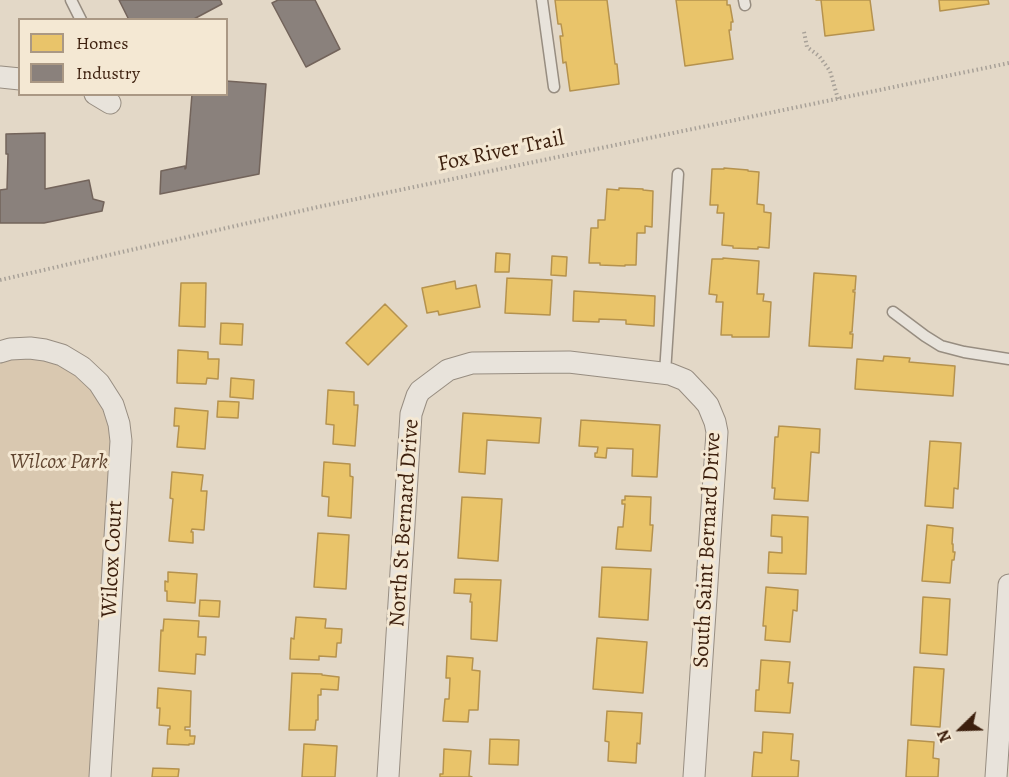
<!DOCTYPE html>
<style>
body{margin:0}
#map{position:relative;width:1009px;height:777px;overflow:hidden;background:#e3d8c7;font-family:Alegreya,serif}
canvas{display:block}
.legend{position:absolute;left:18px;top:18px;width:210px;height:78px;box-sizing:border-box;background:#f4e8d3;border:2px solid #aa9884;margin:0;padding:8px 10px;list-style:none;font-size:18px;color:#3c1f0d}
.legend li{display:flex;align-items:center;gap:12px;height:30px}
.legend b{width:30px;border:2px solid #aa9884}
.north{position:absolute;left:931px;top:699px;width:60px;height:60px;-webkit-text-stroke:4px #f4e8d3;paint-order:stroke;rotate:247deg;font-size:16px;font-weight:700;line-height:24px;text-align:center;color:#3c1f0d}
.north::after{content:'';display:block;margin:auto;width:21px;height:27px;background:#3c1f0d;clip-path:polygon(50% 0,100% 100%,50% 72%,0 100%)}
</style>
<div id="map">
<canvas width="1009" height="777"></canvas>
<ul class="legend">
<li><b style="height:16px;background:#e9c46a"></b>Homes</li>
<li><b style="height:16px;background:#8a817c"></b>Industry</li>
</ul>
<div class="north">N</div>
</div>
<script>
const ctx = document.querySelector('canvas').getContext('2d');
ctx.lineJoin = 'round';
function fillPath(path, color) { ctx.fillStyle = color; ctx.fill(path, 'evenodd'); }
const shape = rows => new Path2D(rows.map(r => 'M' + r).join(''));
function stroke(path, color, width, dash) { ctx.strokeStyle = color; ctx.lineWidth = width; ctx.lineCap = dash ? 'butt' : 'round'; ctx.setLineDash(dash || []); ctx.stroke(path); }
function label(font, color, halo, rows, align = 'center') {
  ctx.font = font + ' Alegreya,serif'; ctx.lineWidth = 6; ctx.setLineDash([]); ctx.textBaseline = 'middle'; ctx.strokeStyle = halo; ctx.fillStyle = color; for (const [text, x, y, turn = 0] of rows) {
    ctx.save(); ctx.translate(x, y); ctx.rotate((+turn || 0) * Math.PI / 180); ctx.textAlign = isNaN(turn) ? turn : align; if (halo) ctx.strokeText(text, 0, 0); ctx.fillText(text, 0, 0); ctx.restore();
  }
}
fillPath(shape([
 [45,350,113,405,100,777,0,777,0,352]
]), '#d9c8b0');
const homes = shape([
 [555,0,607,0,615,64,617,64,619,84,570,91,566,62,563,63,560,36,563,36,561,24,558,24,555,0],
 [676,0,727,0,727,5,730,5,733,22,731,22,731,30,729,30,733,59,685,66,676,0],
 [816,0,870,0,874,30,825,36,821,0,816,0],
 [939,0,988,0,989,4,940,11,939,0],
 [724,168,748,170,748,171,759,172,757,204,764,205,764,212,771,213,769,248,758,247,758,249,733,248,733,246,722,245,724,213,717,213,718,205,710,205,712,169,724,169,724,168],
 [619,188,643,189,643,190,653,191,652,227,645,226,645,233,637,233,636,265,625,265,625,266,600,265,600,263,589,263,591,228,598,228,598,220,605,220,607,189,619,190,619,188],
 [496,253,510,254,509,272,495,272,496,253],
 [552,256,567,257,566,276,551,275,552,256],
 [723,258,759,261,757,294,764,294,763,301,771,302,769,337,732,337,732,335,721,335,723,302,716,302,717,295,709,294,712,259,723,259,723,258],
 [814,273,856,276,855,290,853,290,853,292,855,292,852,332,850,332,850,334,853,334,852,348,809,346,814,273],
 [507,278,552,280,550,315,505,313,507,278],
 [455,281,456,289,476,285,480,307,439,315,438,311,427,313,422,288,455,281],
 [181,283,206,283,205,327,179,326,181,283],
 [574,291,655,296,654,326,626,324,626,320,599,319,599,322,573,321,574,291],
 [385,304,407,326,368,365,346,343,385,304],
 [221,323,243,324,242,345,220,344,221,323],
 [178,350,208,352,208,359,219,359,218,379,207,378,206,384,177,383,178,350],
 [884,356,910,358,909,362,955,366,953,396,855,389,857,359,883,361,884,356],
 [231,378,254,380,253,399,230,397,231,378],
 [328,390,354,392,354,405,358,405,355,446,333,444,334,425,326,424,328,390],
 [218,401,239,402,238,418,217,417,218,401],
 [175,408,208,411,205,449,177,447,179,426,174,426,175,408],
 [463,413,541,418,539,443,487,440,485,474,459,472,463,413],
 [581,420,660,425,657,477,632,476,633,449,607,448,606,458,595,457,595,453,597,453,598,447,579,446,581,420],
 [779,426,820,429,819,453,811,452,808,501,774,499,775,488,772,488,775,437,778,437,779,426],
 [930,441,961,443,958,489,954,488,953,508,925,506,930,441],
 [324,462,350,464,350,476,353,477,351,518,328,516,329,497,322,496,324,462],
 [172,472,203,475,201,491,207,491,204,530,192,529,191,532,193,532,193,543,169,541,173,499,170,498,172,472],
 [625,496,651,497,650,525,653,525,651,551,616,549,618,527,623,527,625,504,622,504,622,500,625,500,625,496],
 [462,497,502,499,498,561,458,558,462,497],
 [772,515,808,517,806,574,768,573,769,552,782,553,782,537,771,536,772,515],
 [927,525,953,528,952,544,953,544,953,552,955,552,954,560,952,560,950,583,922,581,927,525],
 [318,533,349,535,346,589,314,587,318,533],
 [602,567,651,569,648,620,599,617,602,567],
 [168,572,197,574,195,603,167,601,167,591,165,591,165,581,168,582,168,572],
 [455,579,501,580,497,641,471,639,472,602,470,602,471,594,454,593,455,579],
 [766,587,798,590,797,611,793,610,790,642,765,640,766,626,763,626,766,587],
 [923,597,950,599,947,655,920,653,923,597],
 [200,600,220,601,219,617,199,616,200,600],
 [296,617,326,619,325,628,342,629,341,643,337,643,336,657,319,656,319,660,290,659,291,638,294,639,296,617],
 [164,619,199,621,198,637,206,637,205,655,196,654,195,674,159,671,161,630,163,631,164,619],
 [597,638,647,642,643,693,593,689,597,638],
 [447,656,473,658,472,670,480,671,478,710,469,710,468,722,443,721,445,699,449,699,450,678,446,678,447,656],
 [761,660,790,662,788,683,793,683,790,713,755,711,756,690,759,690,761,660],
 [914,667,944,669,940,727,911,725,914,667],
 [292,673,322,674,322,675,339,677,338,690,321,689,321,695,318,695,318,720,316,720,315,730,289,730,292,673],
 [158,688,191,691,190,727,185,727,185,730,190,730,190,736,195,736,194,744,189,744,189,745,167,744,168,729,170,729,170,726,159,725,160,708,157,708,158,688],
 [607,711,642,713,640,744,637,743,636,763,608,761,609,742,605,741,607,711],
 [763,732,793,734,791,760,799,761,798,777,752,777,754,752,762,753,763,732],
 [490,739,519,740,518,765,489,764,490,739],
 [908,740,934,742,933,758,939,759,938,777,906,777,908,740],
 [304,744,337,746,335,777,302,777,304,744],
 [444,749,471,751,469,776,472,777,440,777,440,774,443,774,444,749],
 [153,768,179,769,178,777,152,777,153,768]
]);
fillPath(homes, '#e9c46a');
stroke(homes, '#b5924e', 1.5);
const industry = shape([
 [119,0,220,0,222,4,192,20,129,20,119,0],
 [278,0,315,0,340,49,306,67,272,3,278,0],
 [226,81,266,84,259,174,160,194,161,171,185,166,185,169,186,168,192,94,226,94,226,81],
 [45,133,45,189,89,180,93,199,104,202,102,211,44,223,0,223,0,190,7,189,8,154,6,154,6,134,45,133]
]);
fillPath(industry, '#8a817c');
stroke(industry, '#73645b', 1.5);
const service = shape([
 [71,0,81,20],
 [542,0,554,87],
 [744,0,745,5],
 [893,312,925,336,941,346,964,352,1009,359],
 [665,373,678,174]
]);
const minor = shape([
 [0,77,20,79],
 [95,94,110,103],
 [0,352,10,349,30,348,45,350,62,355,82,367,99,383,113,405,119,424,121,441,100,777],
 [388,777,411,414,417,396,420,391,448,370,472,363,569,362,670,374,685,380,702,398,708,405,715,422,717,432,694,777],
 [996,777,1009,585]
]);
stroke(service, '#978d81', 13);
stroke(minor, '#978d81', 23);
stroke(shape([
 [804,32,807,47,819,56,830,71,838,99],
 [0,280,318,207,1009,63]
]), '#a8a198', 4, [1.5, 3]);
stroke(service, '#e8e3db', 10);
stroke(minor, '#e8e3db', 21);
label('22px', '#3c1f0d', '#f4e8d3', [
 ["Fox River Trail",501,152,-12],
 ["North St Bernard Drive",405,523,-86],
 ["South Saint Bernard Drive",708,550,-87],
 ["Wilcox Court",113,559,-87]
]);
label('italic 22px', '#614631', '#f4e8d3', [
 ["Wilcox Park",59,463]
]);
</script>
